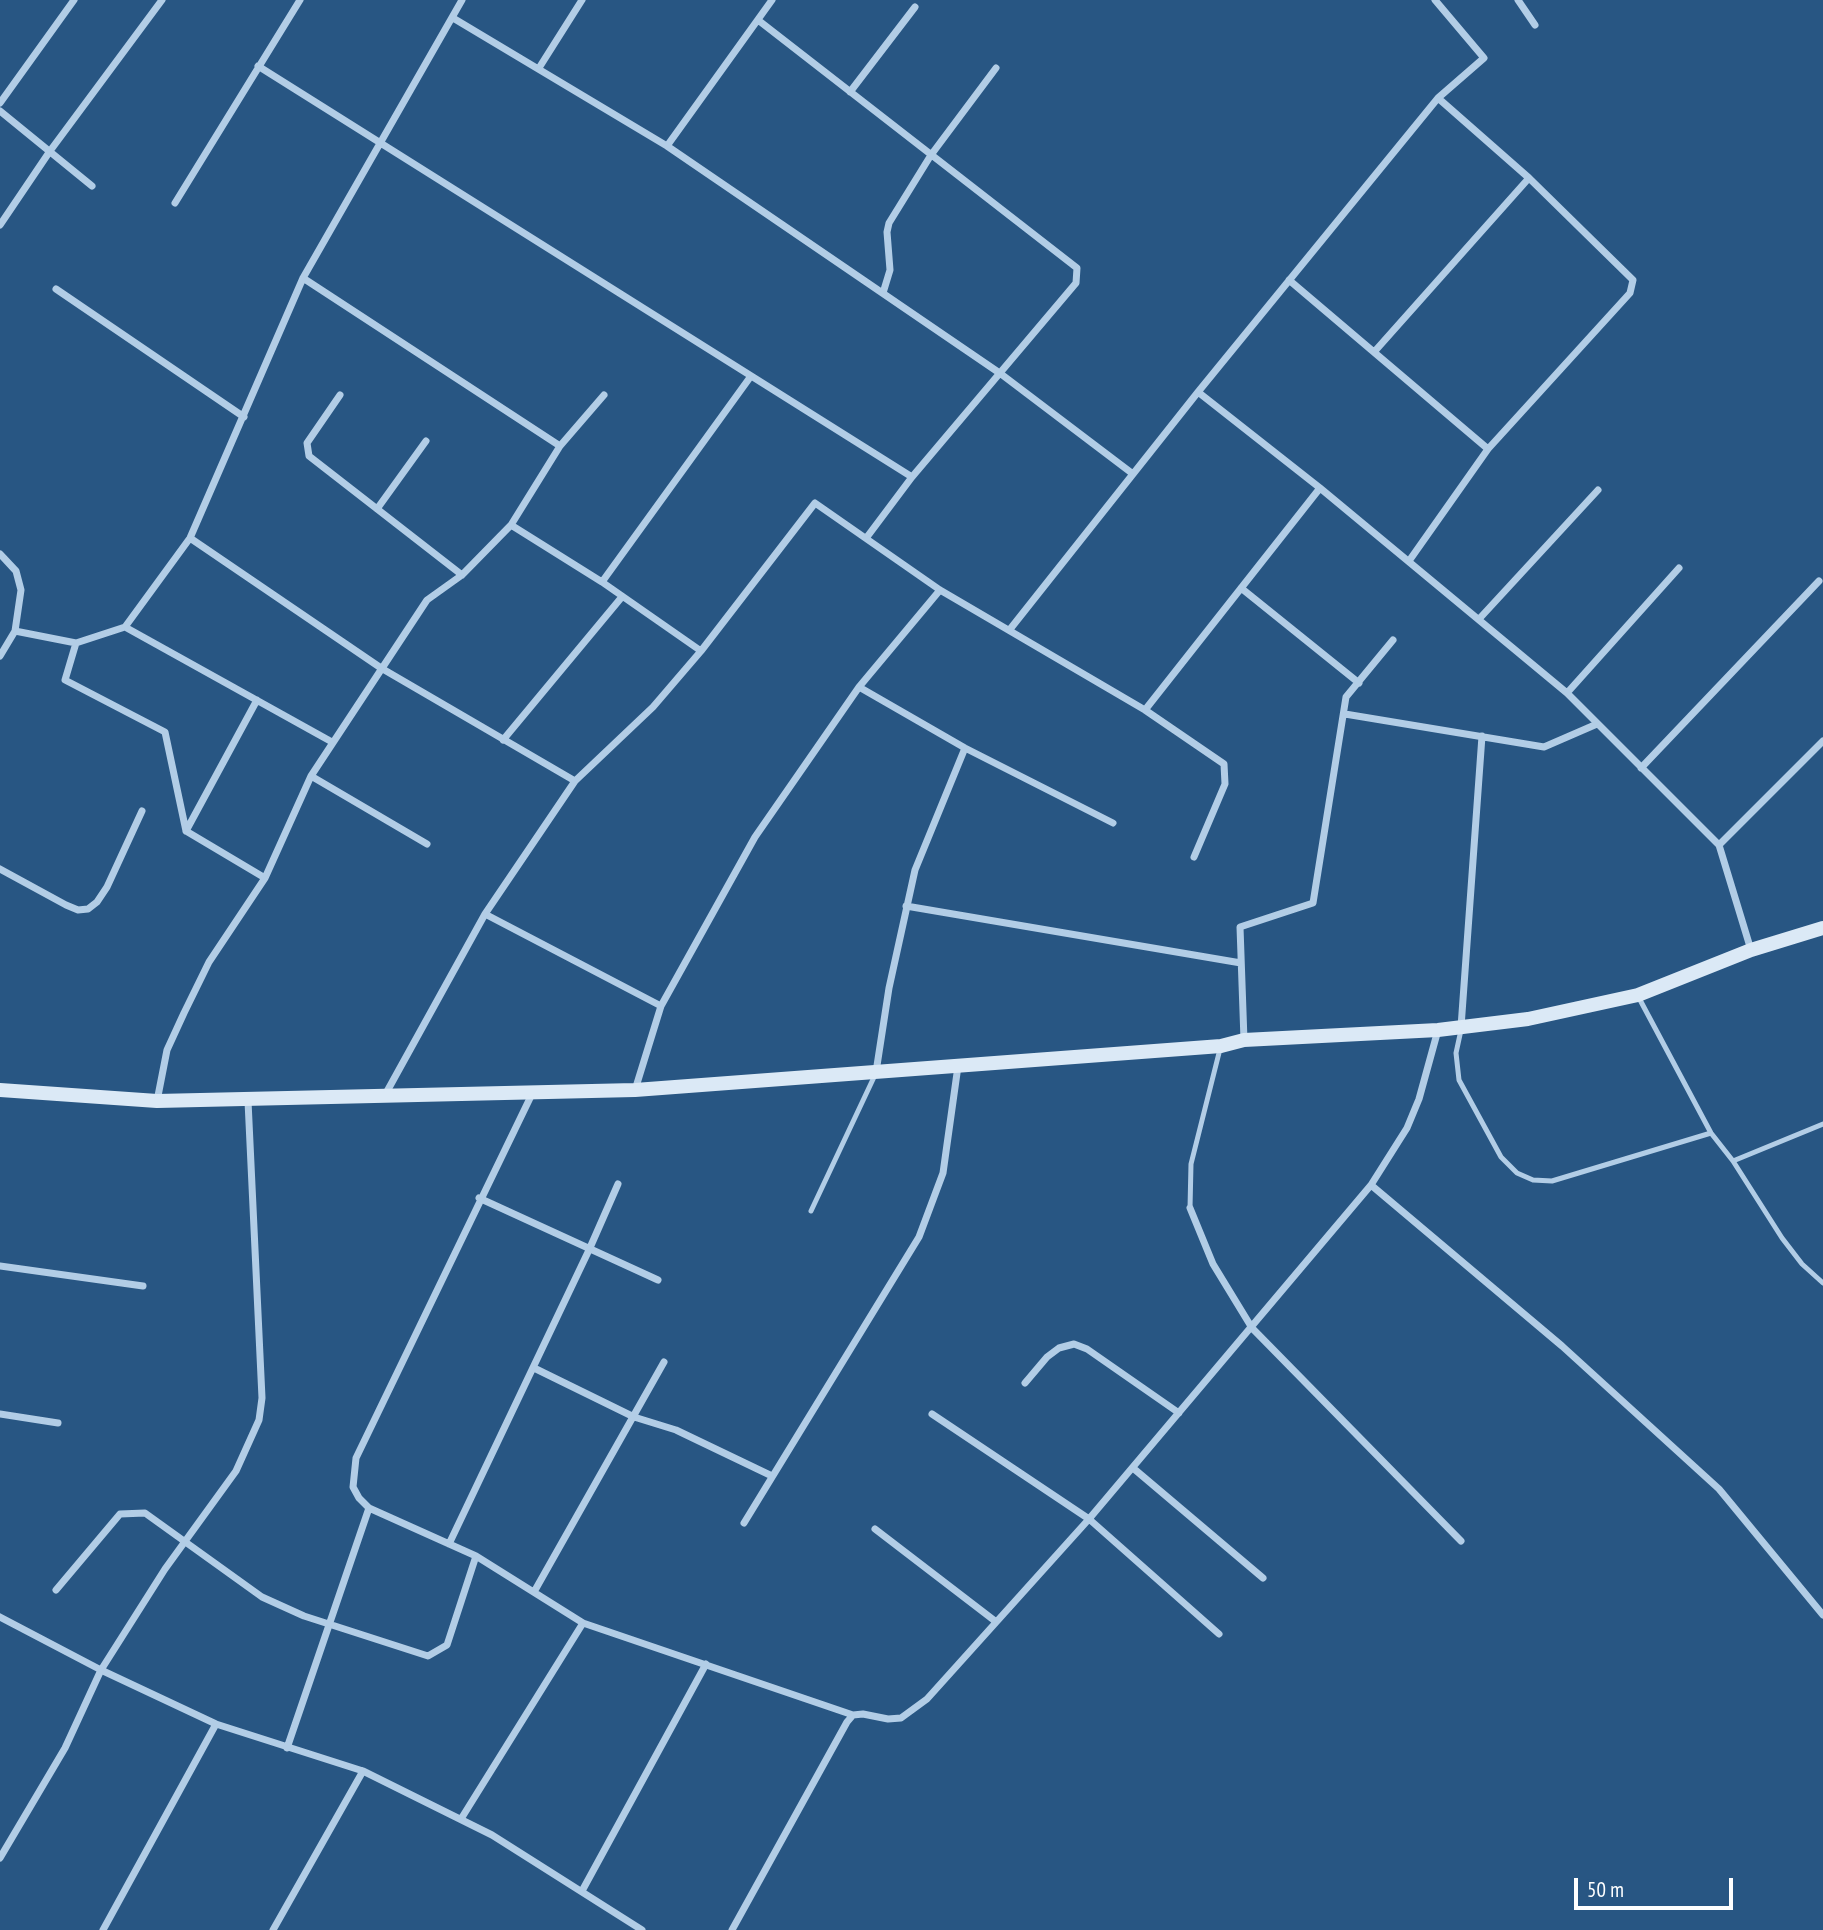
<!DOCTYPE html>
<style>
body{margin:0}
#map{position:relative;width:1823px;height:1930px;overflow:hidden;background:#285683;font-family:"PT Sans Narrow",sans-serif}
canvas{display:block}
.scale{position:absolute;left:1574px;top:1878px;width:159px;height:32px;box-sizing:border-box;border:4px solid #fff;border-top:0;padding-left:9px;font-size:21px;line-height:24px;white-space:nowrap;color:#fff;-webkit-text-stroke:5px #285683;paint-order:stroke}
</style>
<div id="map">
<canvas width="1823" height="1930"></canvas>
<div class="scale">50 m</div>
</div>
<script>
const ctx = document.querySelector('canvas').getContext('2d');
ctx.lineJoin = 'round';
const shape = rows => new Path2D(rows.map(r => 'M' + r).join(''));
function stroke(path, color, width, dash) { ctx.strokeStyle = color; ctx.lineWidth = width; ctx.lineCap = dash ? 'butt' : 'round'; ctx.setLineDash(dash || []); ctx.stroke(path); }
stroke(shape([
 [1639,998,1711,1133,1733,1161,1782,1238,1802,1264,1823,1283],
 [1461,1030,1456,1053,1459,1080,1501,1157,1517,1173,1533,1180,1552,1181,1711,1133],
 [1733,1161,1823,1124],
 [1190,1208,1191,1164,1220,1049],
 [811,1211,875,1075]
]), '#b2cde6', 5);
stroke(shape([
 [1518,0,1535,25],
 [453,18,667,146,1001,374,1133,474],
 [758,20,1077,268,1076,283,912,477,867,537],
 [258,66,912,477],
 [539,68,582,0],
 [850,92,915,7],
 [1438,98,1529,178,1633,280,1630,293,1488,449],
 [0,103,74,0],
 [0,111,92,186],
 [667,146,772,0],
 [175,203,300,0],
 [0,225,50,151,162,0],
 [303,278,560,446,511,525,602,582,701,651],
 [1289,280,1488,449,1409,561],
 [56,289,244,417],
 [883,293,890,270,887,232,889,223,931,155,996,68],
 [1375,351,1529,178],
 [1198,392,1320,488,1567,693,1719,845,1751,950],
 [340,395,307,443,309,456,462,575],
 [560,446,604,395],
 [377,509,426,441],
 [190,538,381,668,575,781],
 [0,554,16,571,21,590,15,631],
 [602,582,751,376],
 [1241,588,1359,683],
 [1480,618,1598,490],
 [125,627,332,742],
 [1011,628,1198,392,1438,98,1484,58,1435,0],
 [76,643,65,680,165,732,186,831],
 [0,656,15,631,76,643,125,627,190,538,303,278,462,0],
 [859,687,965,748,1113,823],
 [1567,693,1679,568],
 [257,700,186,831,265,878],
 [1145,710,1320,488],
 [1345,714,1544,747,1597,724],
 [503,740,621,598],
 [1641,768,1819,581],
 [311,776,427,844],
 [1719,845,1823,741],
 [0,869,66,905,78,910,88,909,97,902,107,887,142,811],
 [906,906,1241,963],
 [485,914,661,1006],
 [1461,1027,1482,736],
 [1244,1040,1240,927,1313,903,1346,697,1393,640],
 [876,1072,889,988,915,870,965,748],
 [635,1090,661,1006,755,837,859,687,940,590],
 [532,1094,356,1458,353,1487,359,1498,369,1508,476,1556,583,1623,853,1715],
 [385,1095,485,914,575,781,653,707,701,651,815,503,940,590,1145,710,1224,764,1225,784,1194,857],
 [157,1101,167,1050,184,1013,209,962,265,878,311,776,427,600,462,575,511,525],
 [1371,1185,1562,1346,1719,1489,1823,1615],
 [479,1198,658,1280],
 [1190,1208,1213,1264,1252,1328,1461,1541],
 [0,1266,143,1286],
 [534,1368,634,1417,676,1430,772,1476],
 [1025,1383,1047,1357,1059,1348,1074,1344,1087,1349,1179,1413],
 [0,1414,58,1423],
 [932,1414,1089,1519,1219,1634],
 [1133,1468,1263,1578],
 [744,1523,919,1237,943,1173,958,1066],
 [875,1529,995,1621],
 [449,1544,589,1250,618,1184],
 [56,1590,120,1514,145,1513,262,1597,304,1616,428,1656,447,1645,476,1556],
 [534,1592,664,1362],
 [0,1617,101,1670,216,1724,363,1771,492,1835,642,1930],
 [287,1748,369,1508],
 [461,1819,583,1623],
 [0,1858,65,1748,101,1670,165,1569,236,1471,259,1420,262,1398,248,1101],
 [582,1891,706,1664],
 [103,1930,216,1724],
 [273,1930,363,1771],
 [732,1930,847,1722,853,1715,863,1714,888,1719,901,1718,927,1699,1089,1519,1371,1185,1407,1128,1419,1099,1438,1030]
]), '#b2cde6', 7);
stroke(shape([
 [0,1090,157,1101,635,1090,1221,1046,1244,1040,1438,1030,1528,1019,1638,995,1751,950,1823,928]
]), '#dbe9f6', 14);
</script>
